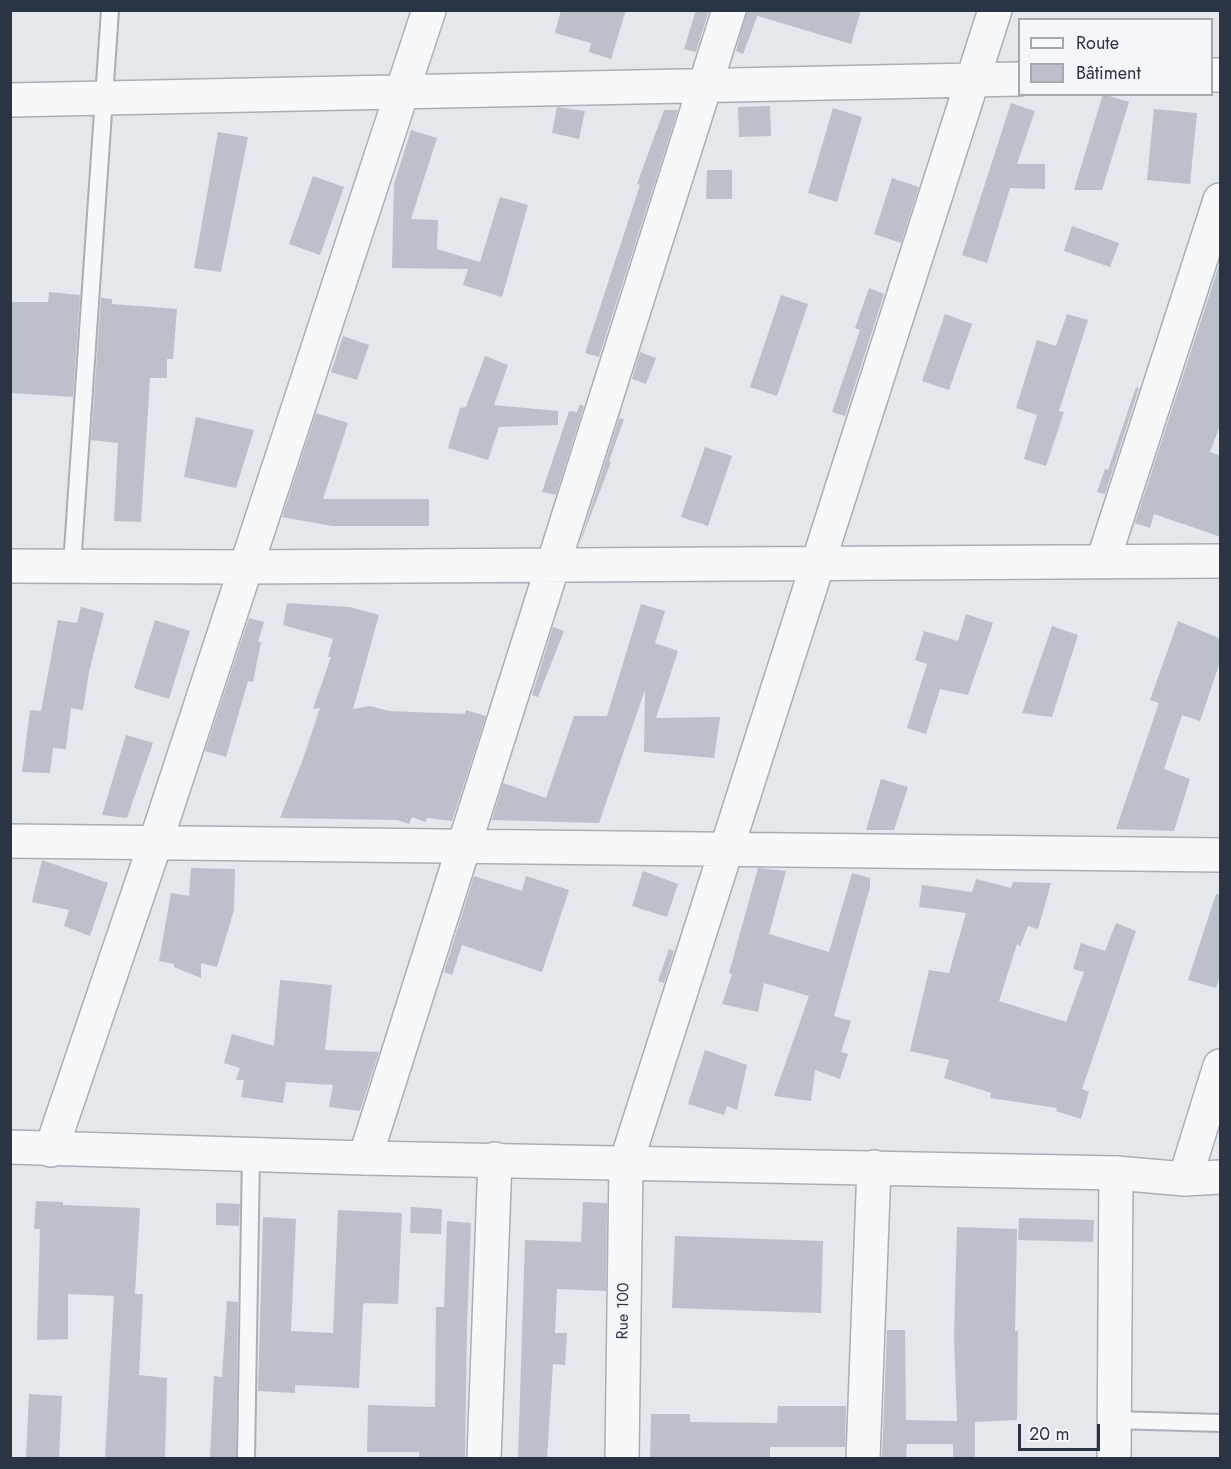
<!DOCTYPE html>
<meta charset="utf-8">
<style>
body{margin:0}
#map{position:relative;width:1231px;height:1469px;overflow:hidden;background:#e4e7ec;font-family:Jost,sans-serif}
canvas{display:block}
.frame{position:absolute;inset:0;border:12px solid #2b3445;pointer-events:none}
.legend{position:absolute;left:1018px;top:18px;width:195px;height:78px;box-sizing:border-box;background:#f4f6f9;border:2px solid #a4a8b1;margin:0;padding:8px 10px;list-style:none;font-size:18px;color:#2b3445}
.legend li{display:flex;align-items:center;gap:12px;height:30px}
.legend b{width:30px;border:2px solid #a4a8b1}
.scale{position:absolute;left:1018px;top:1424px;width:82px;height:27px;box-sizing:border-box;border:3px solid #2b3445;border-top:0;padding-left:8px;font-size:18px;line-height:21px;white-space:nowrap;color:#2b3445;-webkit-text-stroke:4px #f4f6f9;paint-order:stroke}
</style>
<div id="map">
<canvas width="1231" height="1469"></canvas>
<div class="frame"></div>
<ul class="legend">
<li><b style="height:8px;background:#f7f8fa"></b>Route</li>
<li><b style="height:16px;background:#bbc0ca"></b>Bâtiment</li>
</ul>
<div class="scale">20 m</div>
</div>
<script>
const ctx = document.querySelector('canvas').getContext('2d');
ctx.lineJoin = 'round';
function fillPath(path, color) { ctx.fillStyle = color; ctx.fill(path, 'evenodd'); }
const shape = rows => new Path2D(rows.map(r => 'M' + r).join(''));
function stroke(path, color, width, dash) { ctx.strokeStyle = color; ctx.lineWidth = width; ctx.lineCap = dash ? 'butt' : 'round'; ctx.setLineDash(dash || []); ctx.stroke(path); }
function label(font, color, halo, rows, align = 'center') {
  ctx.font = font + ' Jost,sans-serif'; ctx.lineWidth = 4.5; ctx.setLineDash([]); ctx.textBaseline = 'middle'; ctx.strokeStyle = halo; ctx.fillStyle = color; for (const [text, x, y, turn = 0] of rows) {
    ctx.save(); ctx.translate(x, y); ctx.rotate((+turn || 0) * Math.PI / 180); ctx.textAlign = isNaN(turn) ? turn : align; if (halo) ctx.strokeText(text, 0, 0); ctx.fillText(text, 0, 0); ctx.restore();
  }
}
fillPath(shape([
 [561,10,626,10,611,59,589,52,591,43,555,33],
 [696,10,709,10,696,52,684,49],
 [747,10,861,10,851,44,758,16,758,14,743,54,736,51],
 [1103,94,1129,102,1102,190,1074,190],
 [1011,103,1035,111,1017,164,1045,164,1045,189,1010,188,987,263,962,255],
 [770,106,771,136,739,137,738,107],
 [557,107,585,111,579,139,552,133],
 [833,108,862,117,837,202,808,193],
 [1154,109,1197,113,1190,184,1147,180],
 [664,110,678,110,599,357,585,353,640,185,637,184],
 [411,130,437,138,411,219,438,220,437,249,480,262,500,197,528,205,502,297,463,285,468,269,392,268,394,184],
 [218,132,248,137,221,272,194,268],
 [707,170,732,170,732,199,706,199],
 [313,176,344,187,320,255,289,244],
 [892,178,919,187,901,243,874,234],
 [1072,226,1119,243,1110,267,1064,251],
 [1221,259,1221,423,1210,452,1221,456,1221,537,1154,514,1150,528,1135,523],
 [869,288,884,294,845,416,832,412,860,330,855,328],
 [49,292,80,295,73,397,10,393,10,302,48,302],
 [781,295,808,304,777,396,750,387],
 [101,298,112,299,112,304,177,309,173,359,167,359,167,378,150,378,141,522,114,521,118,443,91,440],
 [945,314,972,324,949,390,922,381],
 [1067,314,1088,320,1059,411,1064,412,1046,466,1024,459,1037,415,1016,408,1037,340,1056,346],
 [343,336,369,345,357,380,331,372],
 [640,352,656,358,646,384,632,379],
 [485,356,508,365,494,405,558,411,558,425,499,427,488,460,448,448,460,408,466,407],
 [1136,387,1139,388,1105,494,1097,492,1105,469,1108,470],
 [580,404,584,406,556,495,542,492,569,411,577,412],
 [316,413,348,423,323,499,429,499,429,526,332,526,282,517],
 [196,417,254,430,236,488,184,477],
 [619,418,624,419,609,461,611,462,579,546],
 [705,447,732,456,708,526,681,517],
 [287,603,350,607,379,615,353,709,370,706,389,711,465,714,466,710,486,716,452,821,427,818,426,822,412,817,409,824,397,820,280,818,303,759,320,708,313,709,331,657,328,657,333,639,283,625],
 [641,604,665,611,655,643,678,651,656,718,720,717,714,758,644,752,645,690,599,823,492,820,503,783,546,798,574,716,607,716],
 [81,607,104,613,89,672,83,710,71,708,66,749,53,748,50,773,22,772,30,710,41,711,58,620,77,623],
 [966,614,993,623,968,695,940,689,926,734,907,728,927,664,915,660,924,631,958,641],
 [249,618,264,622,258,642,261,642,253,682,248,681,226,757,205,751],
 [155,620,190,631,169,699,134,688],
 [1178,621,1221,639,1221,659,1200,721,1182,715,1164,769,1190,779,1174,831,1116,829,1159,703,1150,700],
 [1052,626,1078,635,1052,717,1022,713],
 [553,627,564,631,538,697,532,695],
 [126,735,153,743,127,818,102,815],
 [881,779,908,787,894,830,866,830],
 [42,860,108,883,90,936,64,926,69,910,32,902],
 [191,868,235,869,234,910,217,967,201,963,201,978,174,967,174,964,159,961,171,893,189,896],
 [758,868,786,871,769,934,829,952,852,873,870,878,870,887,834,1016,851,1021,841,1052,848,1054,840,1079,815,1070,811,1101,774,1096,809,996,764,983,758,1012,722,1004,732,974,729,973],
 [643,871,678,884,667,917,632,906],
 [474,876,522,891,526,876,569,890,542,972,462,945,452,975,444,972],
 [976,879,1011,888,1013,882,1051,883,1038,929,1028,926,1020,946,1017,944,999,1001,1066,1022,1084,972,1073,969,1081,943,1105,951,1116,923,1136,931,1082,1089,1089,1092,1081,1119,1056,1111,1057,1108,990,1098,991,1093,944,1078,949,1060,910,1051,929,970,949,973,966,913,919,907,922,885,972,892],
 [1216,894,1221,895,1221,973,1216,988,1188,980],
 [669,949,674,951,664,983,658,981],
 [280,980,332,985,325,1050,379,1052,360,1111,329,1107,333,1085,286,1082,283,1103,241,1097,244,1080,236,1080,240,1068,224,1063,232,1034,274,1046],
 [705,1050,747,1065,737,1110,727,1106,724,1115,688,1104],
 [36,1201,63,1202,63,1205,140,1208,135,1294,143,1294,139,1375,167,1378,165,1458,105,1458,114,1296,68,1294,68,1339,37,1340,40,1229,34,1229],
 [583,1202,607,1203,606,1291,557,1289,555,1333,567,1333,565,1365,553,1364,547,1458,518,1458,525,1240,581,1242],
 [216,1203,240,1204,239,1226,216,1225],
 [411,1207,442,1209,441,1234,410,1233],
 [338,1210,402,1213,398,1304,365,1303,363,1305,359,1388,295,1385,295,1393,258,1391,263,1217,296,1219,291,1331,333,1333],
 [1019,1218,1094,1220,1093,1242,1018,1240],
 [447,1221,471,1223,467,1326,465,1458,419,1458,419,1452,367,1452,368,1405,435,1407,436,1307,444,1307],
 [957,1227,1017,1229,1015,1331,1018,1331,1017,1420,975,1422,975,1458,953,1458,953,1444,907,1444,906,1458,882,1458,887,1330,905,1330,906,1420,957,1421,954,1336],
 [675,1236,823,1241,821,1313,672,1308],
 [227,1301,238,1302,236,1458,210,1458,214,1376,222,1377],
 [29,1394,62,1396,59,1458,26,1458],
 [778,1406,846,1406,845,1447,770,1447,770,1458,650,1458,651,1414,690,1414,690,1422,777,1423]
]), '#bbc0ca');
const service = shape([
 [72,565,110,10],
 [1114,1420,1220,1423],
 [246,1458,251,1153]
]);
const minor = shape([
 [1212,75,1220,75],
 [10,100,1020,79],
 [1103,561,1220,200],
 [10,566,245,567,1220,561],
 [10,841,1220,855],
 [51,1150,155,844,429,10],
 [365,1158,729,10],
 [1185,1179,1220,1066],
 [484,1458,495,1159],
 [622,1458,626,1163,995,10],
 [863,1458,874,1167],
 [1114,1458,1116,1173]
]);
const tertiary = shape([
 [10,1147,365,1158,1116,1173,1185,1179,1220,1177]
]);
stroke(service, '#a9aeb7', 20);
stroke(minor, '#a9aeb7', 36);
stroke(tertiary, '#a9aeb7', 36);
stroke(service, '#f7f8fa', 16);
stroke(minor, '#f7f8fa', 33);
stroke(tertiary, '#f7f8fa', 33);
label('16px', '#2b3445', '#f4f6f9', [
 ["Rue 100",624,1311,-89]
]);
</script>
